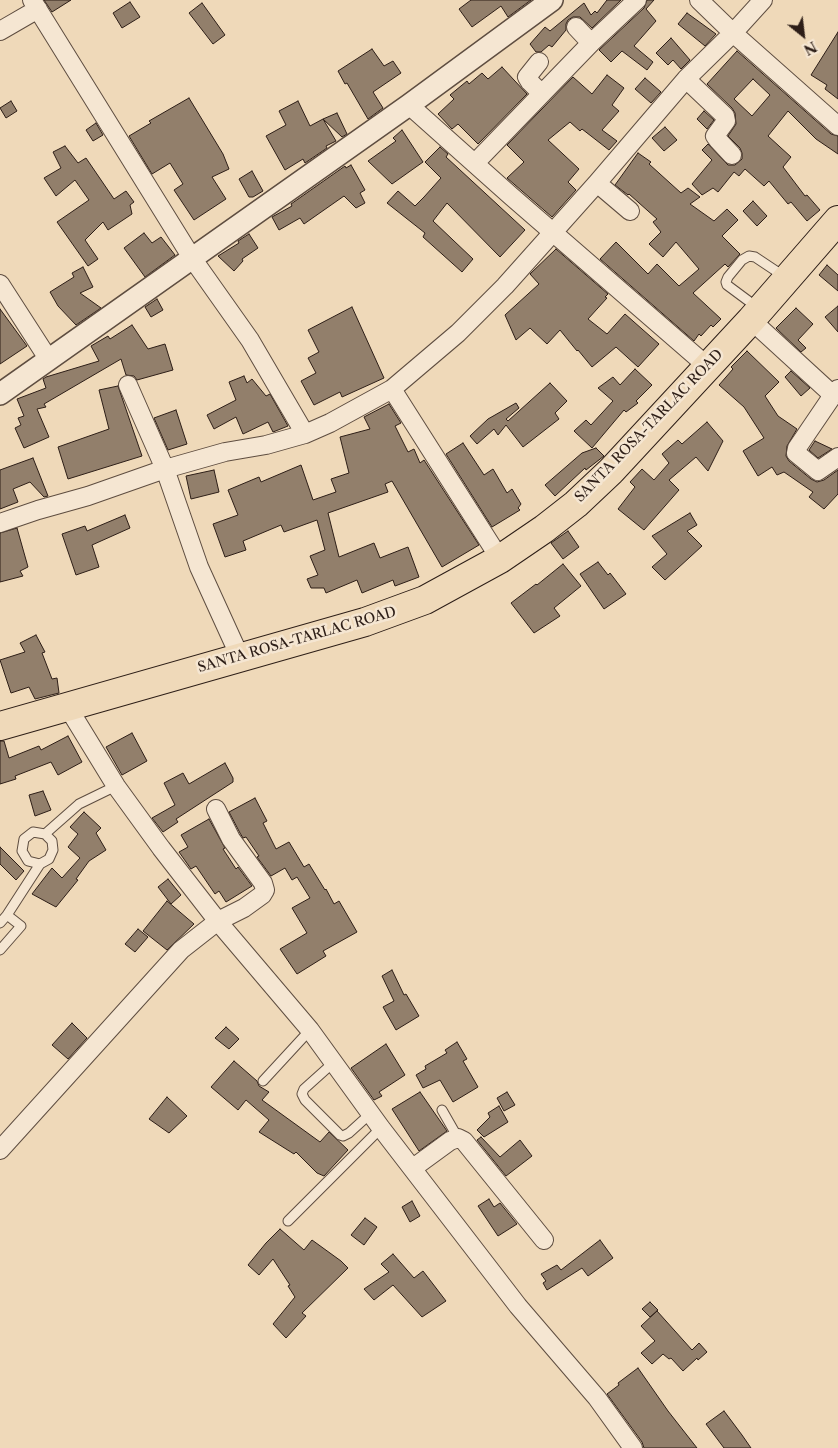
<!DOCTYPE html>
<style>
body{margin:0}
#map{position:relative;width:838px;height:1448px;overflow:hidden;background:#efd9b9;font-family:"Libre Caslon Text",serif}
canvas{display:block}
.north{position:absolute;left:778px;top:10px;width:50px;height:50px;-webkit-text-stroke:4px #f5e6d2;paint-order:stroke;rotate:151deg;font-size:14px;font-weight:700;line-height:20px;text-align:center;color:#2d1e17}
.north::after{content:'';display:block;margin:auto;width:18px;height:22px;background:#2d1e17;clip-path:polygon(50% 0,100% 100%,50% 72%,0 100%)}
</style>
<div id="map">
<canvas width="838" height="1448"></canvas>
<div class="north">N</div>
</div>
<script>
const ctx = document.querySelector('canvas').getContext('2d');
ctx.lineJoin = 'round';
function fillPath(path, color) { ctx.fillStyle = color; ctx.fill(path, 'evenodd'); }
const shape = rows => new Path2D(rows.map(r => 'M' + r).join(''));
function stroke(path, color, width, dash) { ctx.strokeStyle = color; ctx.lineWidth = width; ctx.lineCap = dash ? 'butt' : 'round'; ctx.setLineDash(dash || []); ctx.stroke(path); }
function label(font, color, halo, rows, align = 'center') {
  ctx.font = font + ' "Libre Caslon Text",serif'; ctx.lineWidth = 5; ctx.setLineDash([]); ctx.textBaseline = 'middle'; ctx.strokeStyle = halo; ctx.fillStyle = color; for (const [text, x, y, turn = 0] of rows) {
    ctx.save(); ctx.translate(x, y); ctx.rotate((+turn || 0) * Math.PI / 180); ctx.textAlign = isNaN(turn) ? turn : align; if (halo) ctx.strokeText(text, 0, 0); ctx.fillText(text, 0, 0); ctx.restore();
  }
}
const building = shape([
 [44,0,71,0,52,12,44,0],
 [471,0,531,0,508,17,501,6,472,27,459,9,471,0],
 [607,0,621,0,592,28,580,17,573,17,568,20,566,24,566,30,552,47,549,45,541,52,536,52,530,44,545,27,550,31,584,3,591,15,595,11,597,13,607,0],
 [647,0,654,0,646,9,656,21,634,46,653,62,647,70,622,51,611,62,599,50,644,8,647,0],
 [130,2,140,17,122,28,113,13,130,2],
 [202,3,225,35,213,44,189,13,202,3],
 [687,13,716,34,705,46,678,24,687,13],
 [838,32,838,99,825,89,827,85,811,75,838,32],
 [671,38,690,60,681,69,673,60,668,65,656,53,671,38],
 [372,49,384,66,393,61,401,73,373,92,383,108,368,119,347,83,345,84,338,71,372,49],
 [737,51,831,134,838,136,838,154,816,139,788,111,768,136,791,157,783,167,805,196,807,195,820,210,807,221,791,202,788,204,769,181,764,186,745,169,739,176,734,172,718,192,713,188,702,195,692,184,712,160,702,150,708,144,728,165,735,165,742,159,742,153,740,148,728,136,736,124,735,113,732,108,707,84,737,51],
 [753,79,770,95,752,116,734,99,753,79],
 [502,67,527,94,478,144,458,124,452,129,438,114,454,99,450,95,467,81,469,84,482,73,488,79,502,67],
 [607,75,624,88,612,105,619,111,602,130,617,141,609,150,582,129,580,131,570,122,548,140,579,169,568,182,576,190,552,217,507,178,524,162,507,145,573,77,592,94,607,75],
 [645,78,661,92,651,103,635,89,645,78],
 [189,98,223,154,229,169,212,177,226,199,194,220,174,190,183,184,170,163,152,174,129,136,151,123,149,121,189,98],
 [11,101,17,111,6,118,0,108,11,101],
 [298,101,310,126,323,119,336,141,326,146,327,148,305,163,303,159,285,170,266,136,286,125,279,111,298,101],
 [704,111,714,120,707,129,697,119,704,111],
 [337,113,347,134,342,137,323,119,337,113],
 [96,123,103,135,93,141,86,130,96,123],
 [665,127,677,140,664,151,652,138,665,127],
 [402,130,423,162,392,184,368,161,396,141,393,138,402,130],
 [65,146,78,163,86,158,114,199,126,191,134,202,130,205,132,214,108,230,103,222,85,240,98,259,88,266,57,222,89,200,75,180,56,196,44,178,61,168,53,152,65,146],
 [440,147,448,154,446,157,525,230,500,257,447,203,433,221,473,259,462,272,423,237,425,233,387,203,398,191,415,206,424,197,441,178,425,162,440,147],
 [638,153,651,162,649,164,681,193,688,188,700,197,690,204,714,221,727,209,738,220,722,236,740,254,728,267,725,264,693,293,721,319,713,327,711,325,701,336,699,334,694,341,600,259,616,242,648,274,657,264,679,286,699,269,676,242,663,257,649,244,661,232,653,222,657,219,629,194,628,195,615,185,638,153],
 [351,165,365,190,360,193,365,203,356,208,344,196,304,224,300,218,279,230,272,217,292,206,291,204,345,166,346,168,351,165],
 [252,171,263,191,253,197,249,197,239,179,252,171],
 [753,201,767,216,757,226,743,211,753,201],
 [144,233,152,243,161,237,175,255,145,277,124,248,144,233],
 [249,234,258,248,242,259,243,261,234,271,218,256,239,243,238,241,249,234],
 [556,249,608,294,605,297,607,298,588,319,607,334,625,314,659,344,638,367,616,347,592,367,578,350,577,351,560,330,547,344,530,328,516,340,505,315,539,284,530,274,556,249],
 [827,265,838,275,838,291,819,275,827,265],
 [83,267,93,287,80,293,101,308,76,325,58,306,50,292,74,277,72,273,83,267],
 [157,299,163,310,151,317,145,307,157,299],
 [838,306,838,332,825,317,838,306],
 [352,307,384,378,342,397,340,392,314,405,301,381,316,373,308,358,319,352,308,330,352,307],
 [796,308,813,324,798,340,806,348,801,352,776,328,796,308],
 [0,309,27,346,0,364,0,309],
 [132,325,148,349,165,344,173,370,137,380,134,376,126,375,121,359,44,404,46,407,37,409,49,437,24,448,15,428,21,425,18,418,24,416,17,399,46,388,43,379,46,377,99,361,91,346,108,336,110,339,132,325],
 [747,351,779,382,765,396,778,416,797,429,787,446,786,456,789,461,811,479,817,482,824,480,838,470,838,494,824,509,809,497,813,492,784,472,777,475,772,467,758,476,743,451,764,438,744,407,719,385,733,369,731,367,747,351],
 [635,369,652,385,636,401,638,403,626,412,624,410,592,448,574,431,586,420,591,425,613,401,598,388,613,377,620,385,635,369],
 [791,371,810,388,801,396,785,377,791,371],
 [244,376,247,383,252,379,266,396,270,394,288,426,273,432,268,422,243,434,236,417,214,429,207,415,236,400,229,382,244,376],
 [550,383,567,401,555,413,559,419,523,447,506,425,498,435,494,429,477,444,470,436,488,419,516,403,519,408,506,419,508,421,550,383],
 [118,386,142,456,68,479,58,447,109,429,99,390,118,386],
 [389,404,401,423,395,426,408,452,414,449,420,463,424,460,479,545,442,567,392,481,385,484,388,492,328,513,339,557,374,543,380,558,408,547,419,577,395,586,393,580,362,593,357,580,326,593,324,588,311,588,307,579,318,575,310,556,325,550,317,520,284,532,281,525,243,541,246,550,225,557,213,524,238,515,228,490,259,477,261,482,301,465,313,500,336,492,331,479,349,473,340,437,370,429,364,417,389,404],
 [176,410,187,444,168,450,154,418,176,410],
 [707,422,723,441,708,471,696,457,669,480,679,490,644,530,618,509,635,487,630,482,642,469,654,480,669,463,662,454,678,440,682,444,707,422],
 [815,441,832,449,818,458,809,450,815,441],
 [463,443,484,475,493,469,507,493,512,489,521,504,518,508,520,510,492,527,446,454,463,443],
 [596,448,604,456,586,470,585,468,555,496,545,485,582,453,596,448],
 [33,458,48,496,44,497,30,482,13,489,18,502,0,509,0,470,33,458],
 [214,470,219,492,191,499,186,476,214,470],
 [690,513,697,525,687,531,702,546,665,580,652,567,667,554,652,536,690,513],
 [125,515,130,528,92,545,99,567,76,575,62,534,85,526,87,531,125,515],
 [17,528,28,567,20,571,23,576,0,582,0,533,17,528],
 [568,531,579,547,563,559,551,543,568,531],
 [598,562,608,575,610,573,626,594,604,609,580,574,598,562],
 [563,564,581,586,554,608,560,616,534,633,511,603,536,584,537,585,563,564],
 [36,635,45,652,42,653,52,679,57,678,59,693,35,699,29,687,11,693,0,660,25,652,20,643,36,635],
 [132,733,147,761,122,775,106,747,132,733],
 [68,736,82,762,58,775,51,762,15,776,16,779,0,784,0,741,4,741,9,758,39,746,41,750,68,736],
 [225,763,233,778,233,782,176,819,178,822,163,832,152,818,175,805,164,783,183,773,189,784,225,763],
 [43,791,51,810,35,816,29,795,43,791],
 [255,798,267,821,263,823,276,849,289,842,304,867,309,864,325,890,326,889,334,904,339,901,357,932,323,951,326,956,297,974,280,949,307,933,292,908,310,898,297,877,292,880,285,868,271,876,257,857,259,856,246,837,243,838,240,833,229,812,255,798],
 [84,812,101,828,96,833,106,850,89,861,76,879,78,880,56,907,32,894,52,868,62,878,80,858,68,847,78,834,70,827,84,812],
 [209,819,225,848,223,849,236,869,238,867,252,886,226,902,219,891,215,894,196,866,191,869,179,852,188,847,181,835,209,819],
 [0,847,24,871,16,880,0,864,0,847],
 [168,879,181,895,171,904,158,887,168,879],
 [167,901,194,924,167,950,143,931,167,901],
 [138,929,148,937,135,952,125,944,138,929],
 [392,970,404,995,406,994,419,1016,396,1030,383,1007,394,1001,382,976,392,970],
 [72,1023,87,1038,68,1059,52,1045,72,1023],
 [226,1027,239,1039,229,1049,215,1038,226,1027],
 [457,1042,467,1059,463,1061,478,1087,453,1102,440,1080,423,1088,416,1075,426,1069,425,1066,447,1053,445,1050,457,1042],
 [386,1044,405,1075,379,1092,382,1096,374,1100,351,1068,386,1044],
 [234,1061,257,1081,259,1086,269,1092,262,1100,320,1142,329,1132,348,1150,324,1176,317,1173,296,1152,294,1154,259,1132,269,1120,246,1100,238,1110,211,1087,234,1061],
 [420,1092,447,1131,419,1151,392,1109,420,1092],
 [507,1092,515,1105,504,1111,497,1098,507,1092],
 [167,1097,187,1116,169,1133,149,1119,167,1097],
 [499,1106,508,1122,484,1137,477,1130,490,1117,488,1113,499,1106],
 [481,1137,500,1157,520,1140,532,1156,506,1176,477,1140,481,1137],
 [489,1199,494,1207,500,1203,517,1224,498,1236,478,1206,489,1199],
 [412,1201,420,1216,410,1222,402,1207,412,1201],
 [365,1218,377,1227,364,1245,351,1235,365,1218],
 [280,1229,304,1250,312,1240,341,1261,348,1268,302,1313,306,1316,286,1338,273,1324,295,1297,288,1286,290,1285,273,1259,259,1275,248,1265,266,1243,280,1229],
 [600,1240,613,1258,588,1276,582,1268,547,1290,543,1283,546,1281,541,1274,557,1265,561,1270,600,1240],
 [393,1254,414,1278,423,1271,446,1301,422,1317,393,1285,374,1300,364,1289,389,1272,381,1264,393,1254],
 [650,1302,658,1310,650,1317,642,1309,650,1302],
 [657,1311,692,1350,699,1343,707,1352,698,1360,697,1358,683,1371,671,1358,669,1359,663,1354,652,1364,641,1353,655,1341,641,1326,657,1311],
 [638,1368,668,1411,697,1448,644,1448,642,1442,607,1394,619,1385,618,1383,638,1368],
 [724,1411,742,1435,751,1448,724,1448,706,1424,724,1411]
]);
fillPath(building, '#927f6b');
stroke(building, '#2d1e17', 1);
const service = shape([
 [758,308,727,285,726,282,728,277,742,260,749,256,755,257,785,277],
 [45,834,79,804,116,786],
 [0,923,7,915,40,864,49,859,53,850,52,841,45,834,33,832,24,839,22,851,28,861,40,864],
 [0,950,21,926,7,915],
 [333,1063,304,1089,302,1094,305,1100,340,1135,343,1136,349,1133,370,1114],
 [263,1081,310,1030],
 [442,1110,458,1138],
 [288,1221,381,1128]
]);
const minor = shape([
 [32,0,192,258,250,340,305,434],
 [699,0,733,33,838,126],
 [576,27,591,43],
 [0,31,38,9],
 [539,62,527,77,530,82,542,94],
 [686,79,725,116,726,121,715,136,718,140,732,155],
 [409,105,511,196,707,366],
 [475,163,591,43,637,0],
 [597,183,630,211],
 [0,284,49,360],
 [751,320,833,395,838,389],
 [128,385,165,469,199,567,240,657],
 [392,389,500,559],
 [833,395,797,448,796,453,818,471,838,457],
 [0,523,38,510,88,496,165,469,225,452,266,445,305,434,330,423,392,389,458,333,505,286,597,183,686,79,733,33,763,0],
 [67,706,116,786,161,848,220,924,310,1030,381,1128,518,1306,597,1398,633,1448],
 [0,1150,181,950,218,921,244,908,262,895,265,890,263,883,231,839,216,809],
 [413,1168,450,1141,458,1138,464,1141,544,1240]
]);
const tertiary = shape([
 [0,394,409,105,552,0]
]);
const trunk = shape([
 [0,726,365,622,425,600,500,559,544,529,576,504,611,471,751,320,838,220]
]);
stroke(service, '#5e4d40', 11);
stroke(minor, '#5e4d40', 20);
stroke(tertiary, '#5e4d40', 24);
stroke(trunk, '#2d1e17', 30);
stroke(service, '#f5e6d2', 9);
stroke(minor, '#f5e6d2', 18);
stroke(tertiary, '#f5e6d2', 21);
stroke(trunk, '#efd9b9', 28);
label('14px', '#2d1e17', '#f5e6d2', [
 ["SANTA ROSA-TARLAC ROAD",649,426,-46],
 ["SANTA ROSA-TARLAC ROAD",297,640,-16]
]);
</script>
